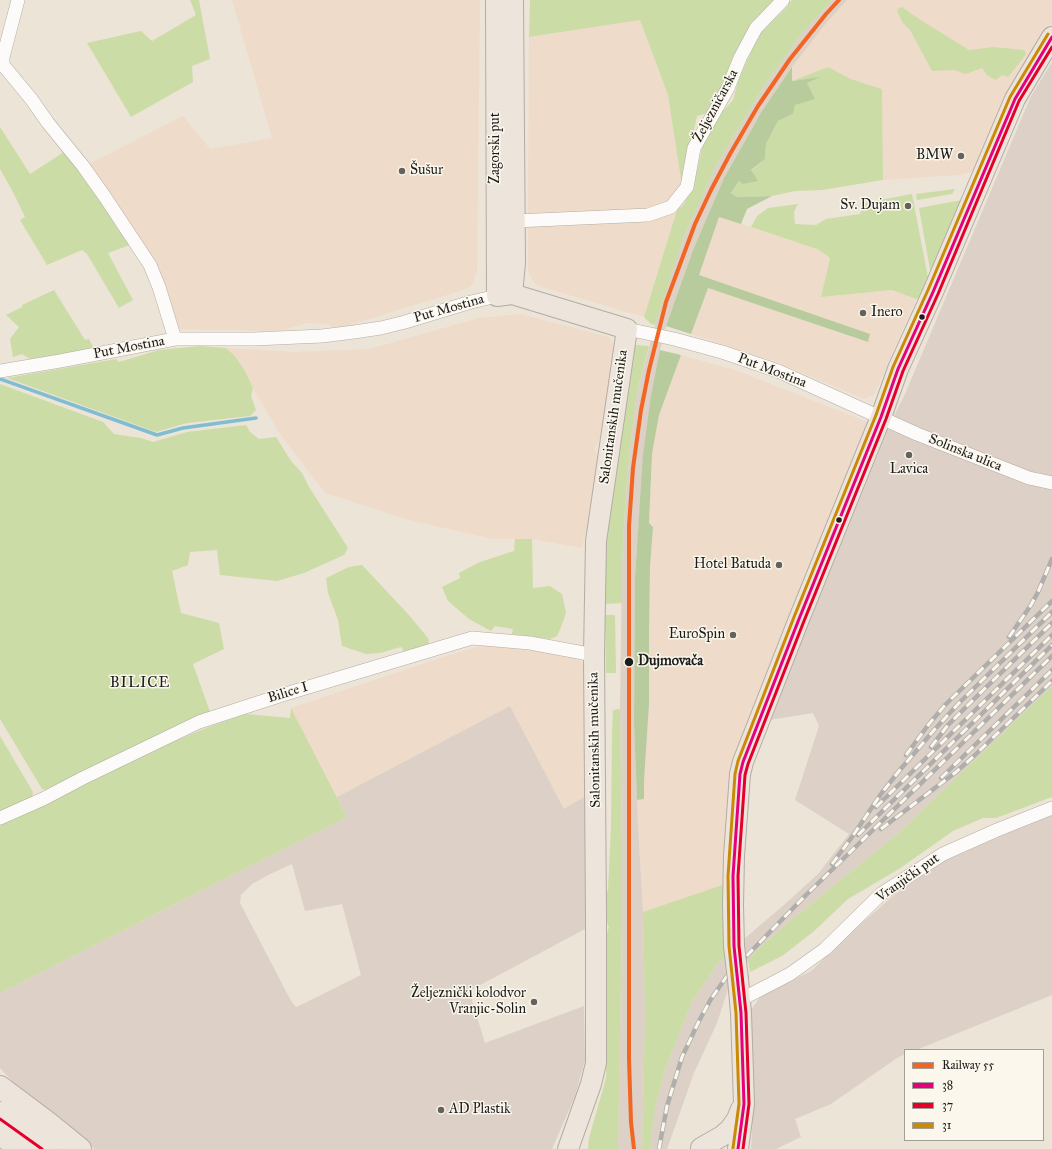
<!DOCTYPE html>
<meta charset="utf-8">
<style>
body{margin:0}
#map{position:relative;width:1052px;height:1149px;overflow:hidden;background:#ece4d7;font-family:"IM FELL Great Primer",serif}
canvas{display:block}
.legend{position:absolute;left:904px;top:1049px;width:140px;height:92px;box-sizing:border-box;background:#fbf7ec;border:1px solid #a29f99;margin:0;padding:5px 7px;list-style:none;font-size:12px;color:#1c1c1c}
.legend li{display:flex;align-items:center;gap:8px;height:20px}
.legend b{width:20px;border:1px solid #a29f99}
</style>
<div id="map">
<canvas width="1052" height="1149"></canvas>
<ul class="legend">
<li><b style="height:5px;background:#f26522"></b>Railway 55</li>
<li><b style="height:5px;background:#e5007d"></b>38</li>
<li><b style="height:5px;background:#e4002b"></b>37</li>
<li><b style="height:5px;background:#cb8a06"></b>31</li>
</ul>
</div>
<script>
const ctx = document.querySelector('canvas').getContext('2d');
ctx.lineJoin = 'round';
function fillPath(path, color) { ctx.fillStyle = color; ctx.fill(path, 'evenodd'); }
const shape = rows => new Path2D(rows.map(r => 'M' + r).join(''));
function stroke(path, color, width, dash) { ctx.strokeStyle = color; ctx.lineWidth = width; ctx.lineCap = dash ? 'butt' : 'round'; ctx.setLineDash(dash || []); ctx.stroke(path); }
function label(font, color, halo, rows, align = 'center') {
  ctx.font = font + ' "IM FELL Great Primer",serif'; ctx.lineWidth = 3; ctx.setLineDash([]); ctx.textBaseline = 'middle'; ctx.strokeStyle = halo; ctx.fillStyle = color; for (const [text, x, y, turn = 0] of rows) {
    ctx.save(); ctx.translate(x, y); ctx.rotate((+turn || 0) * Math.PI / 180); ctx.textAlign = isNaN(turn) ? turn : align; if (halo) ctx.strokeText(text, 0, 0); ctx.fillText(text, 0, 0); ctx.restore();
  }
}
fillPath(shape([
 [232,0,480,0,477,270,473,283,469,287,463,290,337,329,327,324,308,323,278,331,178,329,154,265,87,165,183,116,210,149,272,138],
 [847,0,1052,0,1052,22,1037,41,1012,88,982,152,977,166,971,172,959,175,883,180,882,89,851,79,828,67,792,81,792,67,827,22],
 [640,20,668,95,682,186,670,203,656,210,528,217,529,37],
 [677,210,644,317,542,287,534,283,528,271,528,227,646,219],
 [719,217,817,249,830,259,821,297,892,290,916,299,874,395,864,399,779,363,691,334,708,288,867,342,870,335,698,275],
 [520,314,609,337,613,343,613,352,609,384,600,438,594,449,599,458,589,518,582,548,532,539,493,539,409,520,325,493,280,434,253,388,245,371,235,356,226,348,294,352,370,349,479,318],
 [681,355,735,370,870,423,746,735,725,884,643,912,637,800,644,799,644,781,649,704,649,637,650,567,653,527,649,523,652,454,659,415],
 [485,645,534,651,571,657,581,661,587,669,587,795,564,809,510,706,337,797,291,708,446,656]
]), '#efdbc9');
fillPath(shape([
 [832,0,847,0,827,22,792,67,762,111,724,178,693,250,666,326,660,350,639,518,635,577,634,722,638,824,643,912,645,1017,642,1149,618,1149,622,922,622,847,620,709,622,566,625,507,630,449,637,392,659,311,683,239,716,166,764,86,802,33],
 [1052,62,1052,686,896,835,790,921,755,952,728,989,717,1023,694,1073,667,1149,650,1149,655,1109,665,1070,692,1002,717,964,751,933,785,904,818,874,849,834,795,800,819,726,813,713,769,720,893,418,905,394,1031,96],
 [510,706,564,809,587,795,585,929,469,991,485,1043,584,1006,585,1060,575,1096,552,1149,95,1149,21,1091,0,1068,0,993,347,817,337,797],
 [292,864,305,911,342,904,361,975,305,1003,296,1007,291,1001,240,903,241,895,252,884,268,875],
 [1052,814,1052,995,916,1050,905,1050,905,1054,897,1058,831,1104,795,1119,801,1137,776,1149,751,1149,752,1133,753,1090,750,1011,761,996,811,971,856,928,893,896,944,861]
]), '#dcd0c7');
fillPath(shape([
 [190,0,199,0,210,59,192,66,193,82,131,117,87,43,141,31,152,41,196,15],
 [530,0,777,0,710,112,697,116,682,186,668,95,640,20,529,37],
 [792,0,832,0,802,33,764,86,716,166,683,239,655,325,651,324,644,317,677,210,683,205,693,188,702,148,721,113,733,100,739,78,760,33,785,9],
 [902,7,919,19,969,50,993,47,1024,50,1026,53,1024,57,1008,77,1003,75,995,80,987,75,982,68,966,74,954,70,932,71,910,30,903,23,897,11,899,8],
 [828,67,851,79,882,89,883,180,822,190,795,191,772,196,737,197,731,193,739,181,765,159,766,144,778,121,793,114,795,105,807,83,819,78,792,81],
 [0,127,30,174,64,152,101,199,116,227,130,245,108,253,133,300,119,308,87,254,82,250,47,265,20,220,25,217,13,192,0,169],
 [955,189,952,194,917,200,916,194],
 [912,194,929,283,923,296,916,299,892,290,821,297,830,258,817,249,751,227,757,216,768,208,798,204,794,212,795,224,816,225,826,219,860,214,864,203],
 [962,200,931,275,919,208],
 [54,290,85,340,89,339,94,349,30,359,22,354,13,357,10,339,19,327,6,315,22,307,22,305],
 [637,345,649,346,637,392,630,449,625,507,622,566,622,603,604,604,605,552,608,501,634,346],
 [200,346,226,348,235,356,245,371,253,388,251,396,256,410,250,416,187,423,156,432,7,378,116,359,119,362,159,350],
 [0,384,103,422,114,434,141,438,153,442,187,432,246,425,250,432,259,439,276,437,291,461,302,473,309,487,348,548,344,555,304,573,277,581,220,575,217,550,190,552,188,565,172,571,181,613,219,623,224,649,193,664,210,712,48,790,42,789,0,719],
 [515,539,532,539,533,588,550,586,562,594,566,613,561,627,557,636,550,639,512,634,513,629,495,626,491,631,469,619,448,601,442,587,460,578,459,573,480,562,514,551],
 [362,565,408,614,428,638,429,643,427,647,406,654,401,647,380,653,366,654,342,646,338,620,328,593,326,578,349,567],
 [605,615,615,615,616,673,606,673],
 [1052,686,1052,797,996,818,983,818,953,831,899,869,848,899,813,932,782,956,750,972,748,961,755,952,790,921,896,835],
 [291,708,347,817,0,993,0,824,148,752,211,726,246,714,290,718],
 [620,709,622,847,622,922,618,1149,588,1149,589,1138,606,1078,607,1014,605,988,605,939,609,927,606,920,606,894,608,890,611,826,612,733,613,710],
 [0,736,33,792,32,797,0,813],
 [725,884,729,953,717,964,692,1002,665,1070,655,1109,650,1149,642,1149,645,1017,643,912]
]), '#ccdca6');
fillPath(shape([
 [792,67,792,81,821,77,807,83,815,99,795,105,793,114,778,121,766,144,765,159,751,170,758,181,743,184,739,181,731,193,737,197,772,196,747,209,741,224,719,217,699,275,870,334,868,342,708,288,691,334,666,326,693,250,724,178,762,111],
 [660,350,681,355,659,415,652,454,649,523,653,527,650,567,649,637,649,704,644,781,644,799,637,800,634,722,635,577,643,455,651,396]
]), '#b8cb9d');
stroke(shape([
 [0,379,157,435,183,428,256,418]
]), '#81bdd2', 3.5);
const street = shape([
 [18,0,3,57,3,65,32,100,48,123,83,166,105,197,150,265,159,287,175,339],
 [515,221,648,215,671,207,687,187,694,148,728,88,740,58,756,28,783,0],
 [627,329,674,339,722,352,778,371,917,434,1029,478,1052,483],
 [0,371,60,361,175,339,254,339,322,336,354,332,381,328,405,322,471,302,497,296],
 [0,818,43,799,83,778,199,722,282,695,472,638,530,643,594,655],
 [740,1000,790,974,825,949,881,894,943,854,997,830,1052,808]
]);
const primary = shape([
 [496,0,497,296,512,294,627,329,596,541,594,655,596,915,596,1063,591,1084,568,1149],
 [512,294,515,263,513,0],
 [734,946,733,905,734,856,740,774,743,762,799,619,881,417,898,369,933,292,1015,99,1052,37],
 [738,979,741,1013,744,1104,738,1149],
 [701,1148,722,1136,730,1129,737,1119,741,1109]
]);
const highway = shape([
 [0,1087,48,1123,80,1149],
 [0,1113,51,1149],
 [0,1134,21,1149]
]);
stroke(street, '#b2aca4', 14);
stroke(primary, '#b2aca4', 22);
stroke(highway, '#b2aca4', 24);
stroke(street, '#fcfbf9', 13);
stroke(primary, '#ede5dc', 20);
stroke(highway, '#ede5dc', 22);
const rail = shape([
 [1009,637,1031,605,1038,592,1052,559],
 [931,747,948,725,968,705,1052,623],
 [906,755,929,724,946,704,1052,601],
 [941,778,1052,670],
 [876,807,1052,635],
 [881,829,956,772,974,756,1052,681],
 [858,835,1052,645],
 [832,864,852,837,881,794,899,771,935,729,959,703,1052,612],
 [659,1149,667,1106,682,1057,699,1021,711,999,727,976,806,895,1052,656]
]);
stroke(rail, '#afaeac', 4.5);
stroke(rail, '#fbf7ec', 3, [9]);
const primaryBridge = shape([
 [734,946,738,979]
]);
stroke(primaryBridge, '#b2aca4', 22, []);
stroke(primaryBridge, '#ede5dc', 20);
stroke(shape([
 [738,1149,744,1104,741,1013,734,946,733,876,740,774,743,762,799,619,881,417,898,369,933,292,1015,99,1052,37]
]), '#e5007d', 3);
stroke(shape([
 [0,1119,42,1149],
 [743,1149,749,1104,746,1013,739,946,738,876,745,775,748,764,804,621,886,419,903,371,938,294,1019,101,1052,47]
]), '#e4002b', 3);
stroke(shape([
 [733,1148,739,1104,736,1013,729,946,728,876,735,774,738,761,794,617,876,415,893,367,928,290,1010,97,1048,34]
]), '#cb8a06', 3);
stroke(shape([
 [634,1149,631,1122,629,1059,629,526,633,468,641,410,649,370,666,302,695,224,711,190,730,154,758,106,790,59,826,14,839,0]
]), '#f26522', 4);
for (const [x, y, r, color] of [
 [961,156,4,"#65625d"],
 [402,171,4,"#65625d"],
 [908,206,4,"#65625d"],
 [863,313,4,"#65625d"],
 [922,317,3.5,"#1c1c1c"],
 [909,455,4,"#65625d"],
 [839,520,3.5,"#1c1c1c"],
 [779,565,4,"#65625d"],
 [733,635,4,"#65625d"],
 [629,662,5,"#1c1c1c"],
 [534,1002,4,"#65625d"],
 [441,1110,4,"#65625d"]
]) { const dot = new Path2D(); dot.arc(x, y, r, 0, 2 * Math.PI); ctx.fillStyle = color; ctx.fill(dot); stroke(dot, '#fbf7ec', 1.5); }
label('14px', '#1c1c1c', '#fbf7ec', [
 ["Željezničarska",716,106,-62],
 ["Zagorski put",496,148,-90],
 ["Put Mostina",449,309,-16],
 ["Put Mostina",129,348,-11],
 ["Put Mostina",772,371,21],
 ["Salonitanskih mučenika",614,417,-82],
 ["Solinska ulica",965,453,22],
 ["Bilice I",288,693,-17],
 ["Salonitanskih mučenika",595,740,-91],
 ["Vranjički put",908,878,-35]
]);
label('14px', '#1c1c1c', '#fbf7ec', [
 ["BMW",953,156],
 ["Šušur",410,171,"left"],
 ["Sv. Dujam",900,206],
 ["Inero",871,313,"left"],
 ["Lavica",909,470,"center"],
 ["Hotel Batuda",771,565],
 ["EuroSpin",725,635],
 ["Željeznički kolodvor",526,994],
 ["Vranjic-Solin",526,1010],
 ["AD Plastik",449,1110,"left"]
], 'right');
label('bold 14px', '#1c1c1c', '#fbf7ec', [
 ["Dujmovača",638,662]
], 'left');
ctx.letterSpacing = '1px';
label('15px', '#1c1c1c', '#fbf7ec', [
 ["BILICE",140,683]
]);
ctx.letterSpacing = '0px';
</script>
